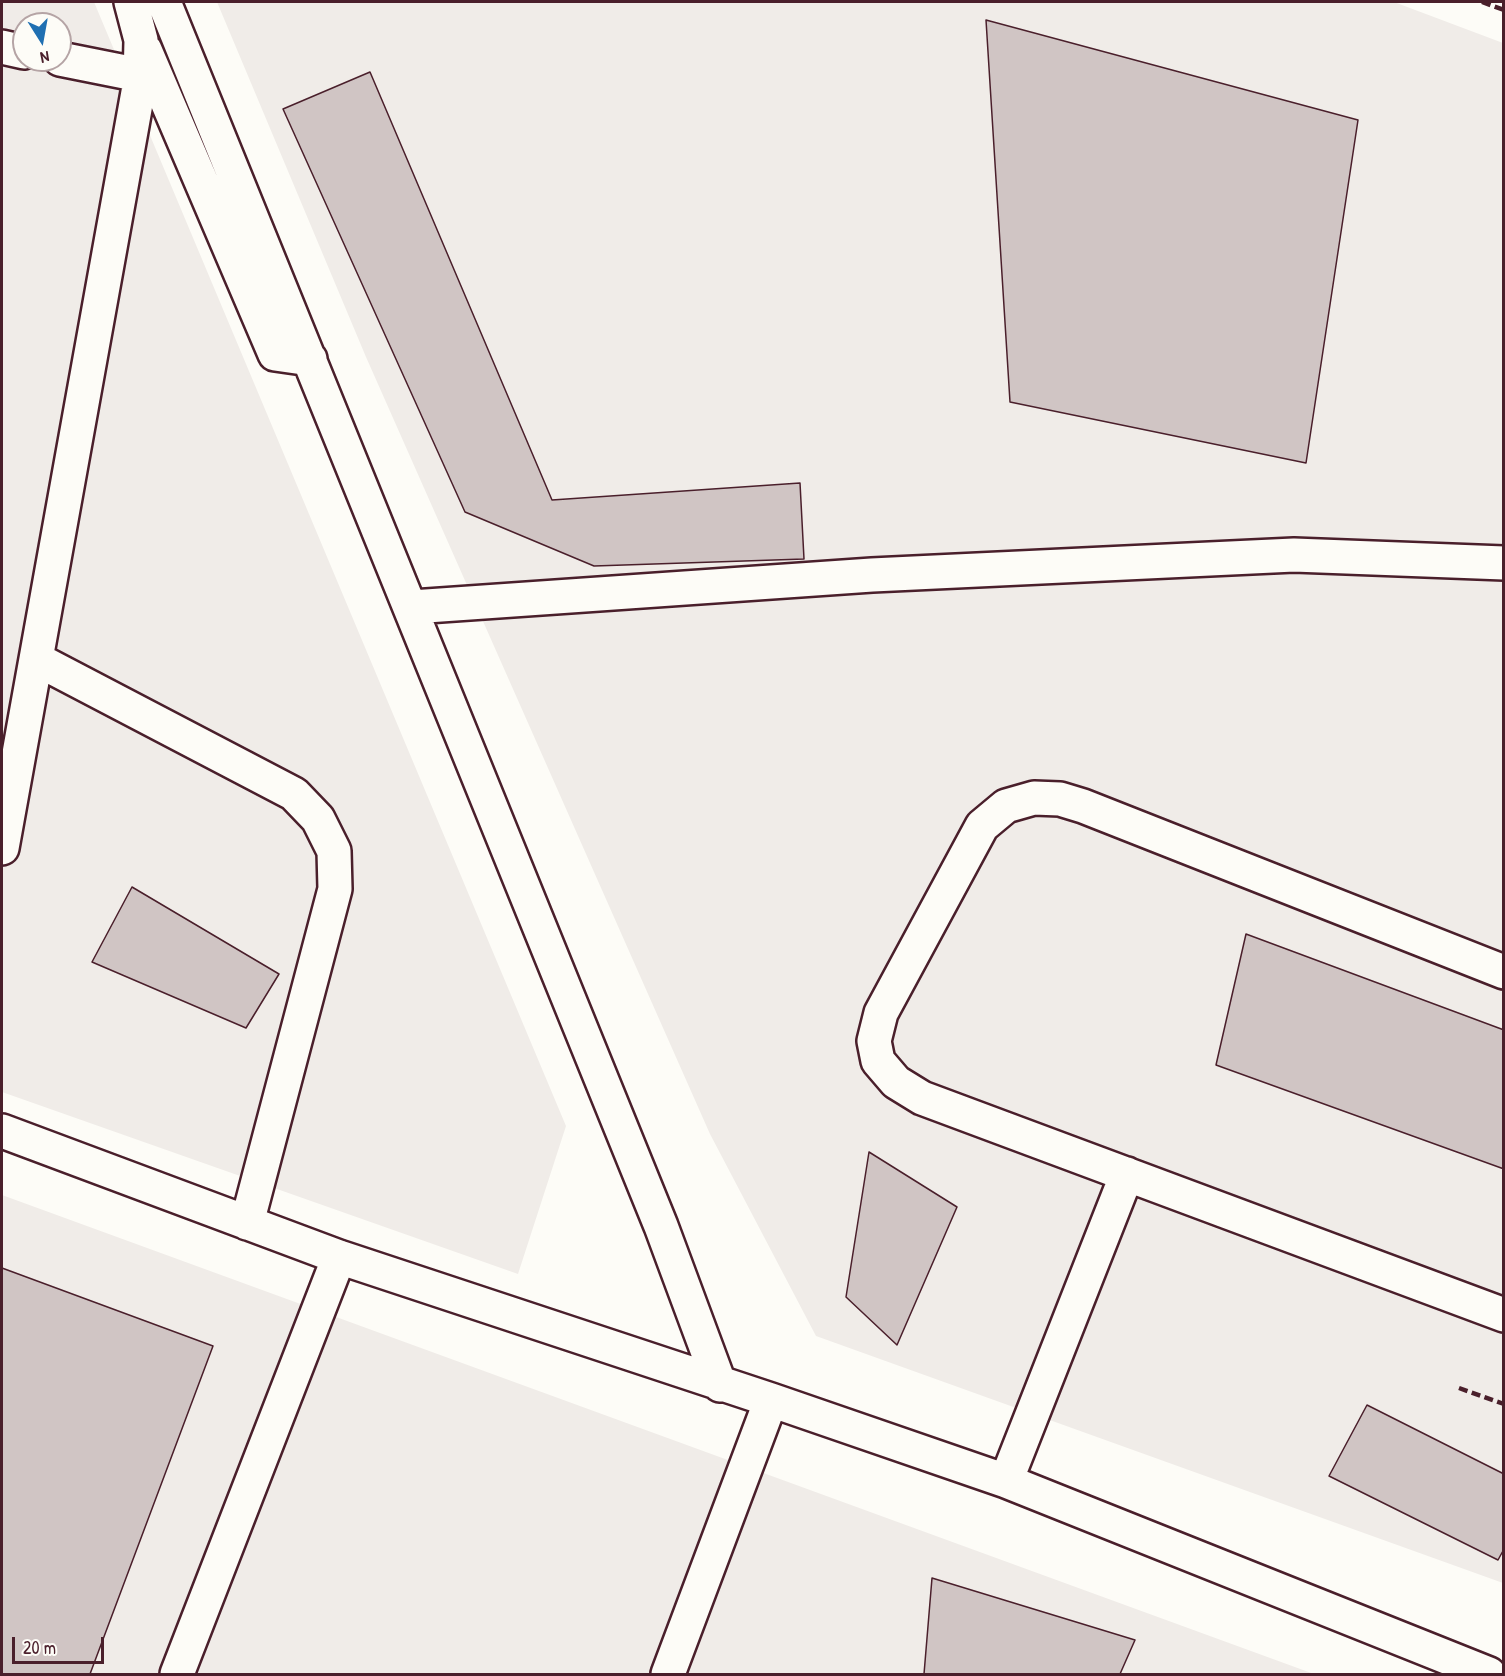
<!DOCTYPE html>
<style>
body{margin:0}
#map{position:relative;width:1505px;height:1676px;overflow:hidden;background:#fdfcf7;font-family:"Patrick Hand",sans-serif}
canvas{display:block}
.frame{position:absolute;inset:0;border:3px solid #4a1f2b;pointer-events:none}
.north{position:absolute;left:12px;top:12px;width:60px;height:60px;box-sizing:border-box;background:#fdfcf7;border:2px solid #b5a4a5;border-radius:50%;rotate:169deg;font-size:16px;font-weight:700;line-height:24px;text-align:center;color:#4a1f2b}
.north::after{content:'';display:block;margin:auto;width:21px;height:27px;background:#1f6fb2;clip-path:polygon(50% 0,100% 100%,50% 72%,0 100%)}
.scale{position:absolute;left:12px;top:1637px;width:92px;height:27px;box-sizing:border-box;border:3px solid #4a1f2b;border-top:0;padding-left:8px;font-size:18px;line-height:21px;white-space:nowrap;color:#4a1f2b;-webkit-text-stroke:4px #fdfcf7;paint-order:stroke}
</style>
<div id="map">
<canvas width="1505" height="1676"></canvas>
<div class="frame"></div>
<div class="north">N</div>
<div class="scale">20 m</div>
</div>
<script>
const ctx = document.querySelector('canvas').getContext('2d');
ctx.lineJoin = 'round';
function fillPath(path, color) { ctx.fillStyle = color; ctx.fill(path, 'evenodd'); }
const shape = rows => new Path2D(rows.map(r => 'M' + r).join(''));
function stroke(path, color, width, dash) { ctx.strokeStyle = color; ctx.lineWidth = width; ctx.lineCap = dash ? 'butt' : 'round'; ctx.setLineDash(dash || []); ctx.stroke(path); }
fillPath(shape([
 [2,2,94,2,566,1126,518,1274,2,1092],
 [24,24,60,24,60,60,24,60],
 [217,2,1394,2,1503,43,1503,1583,816,1336,710,1134,366,357],
 [2,1195,1314,1674,2,1674]
]), '#f0ece8');
const building = shape([
 [986,20,1358,120,1306,463,1010,402,986,20],
 [370,72,552,500,800,483,804,559,594,566,465,512,283,109,370,72],
 [132,887,279,974,246,1028,92,962,132,887],
 [1246,934,1504,1030,1504,1169,1216,1065,1246,934],
 [869,1152,957,1207,897,1345,846,1297,869,1152],
 [2,1268,213,1346,90,1674,2,1674,2,1268],
 [1367,1405,1504,1474,1504,1549,1498,1560,1329,1476,1367,1405],
 [932,1578,1135,1640,1120,1674,924,1674,932,1578]
]);
fillPath(building, '#d0c5c4');
stroke(building, '#4a1f2b', 1.5);
const minor = shape([
 [164,2,661,1226,720,1385],
 [2,47,24,52],
 [145,50,275,354,310,359],
 [60,59,140,75],
 [412,607,872,575,1294,555,1504,563],
 [36,659,294,794,318,819,334,851,335,889,247,1223],
 [2,848,140,81,141,40,131,2],
 [1504,972,1083,806,1060,799,1034,798,1006,806,982,826,881,1013,874,1041,878,1061,896,1082,922,1098,1504,1315],
 [2,1131,339,1257,771,1400,1006,1481,1489,1674],
 [1006,1481,1127,1174],
 [177,1674,339,1257],
 [668,1674,771,1400]
]);
stroke(minor, '#4a1f2b', 38);
stroke(minor, '#fdfcf7', 33);
stroke(shape([
 [1482,2,1504,10],
 [1459,1388,1504,1404]
]), '#4a1f2b', 4.5, [9, 4.5]);
</script>
